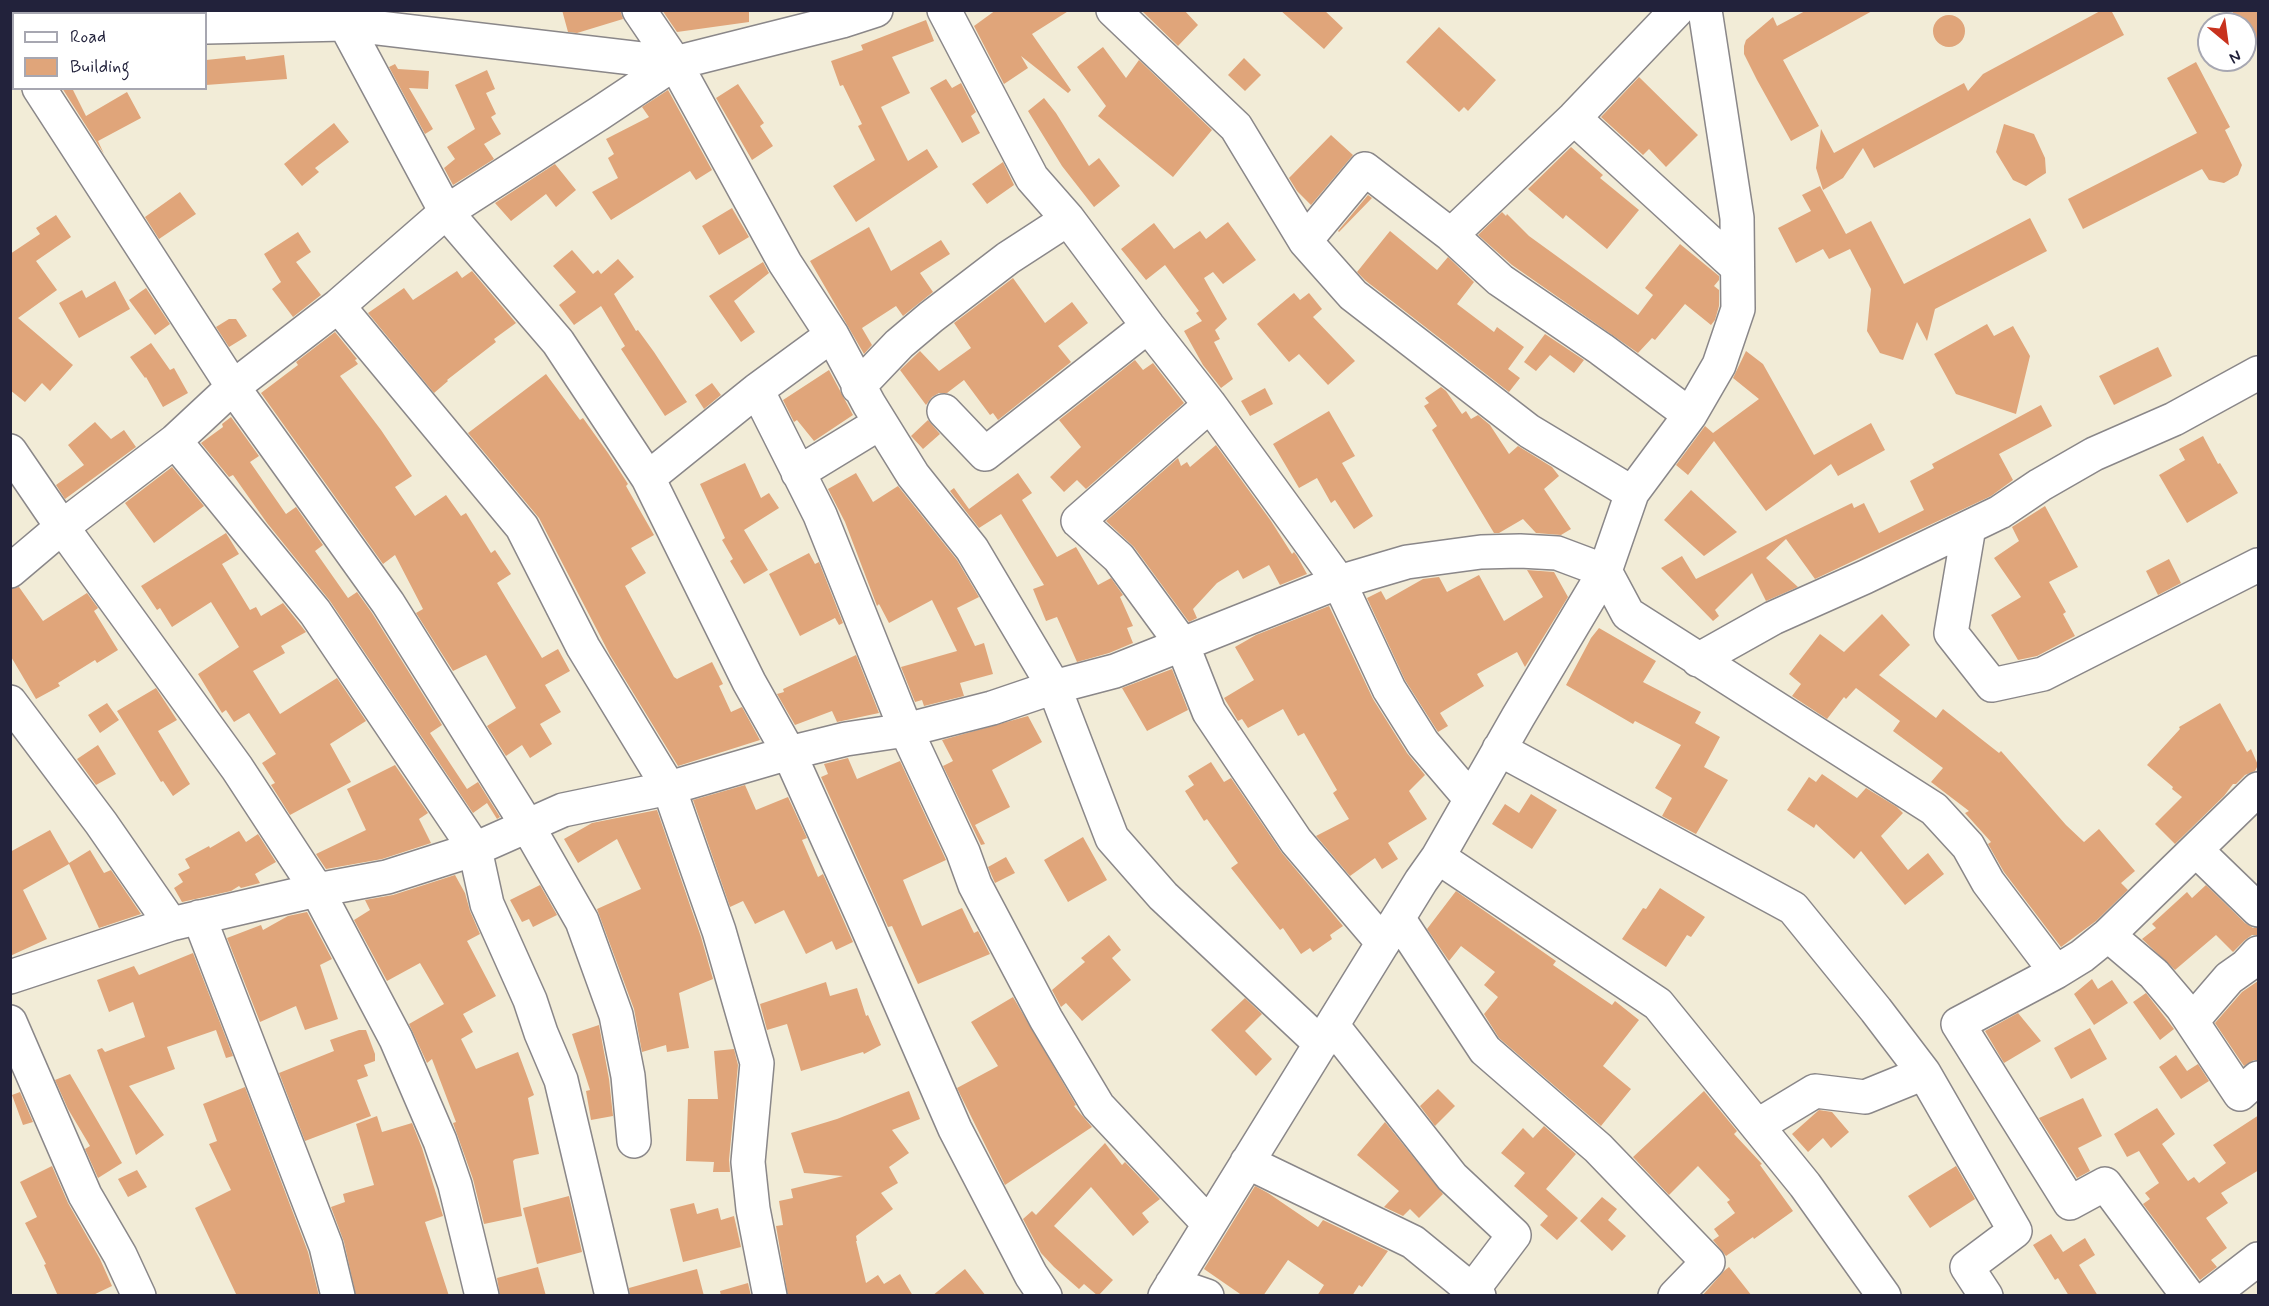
<!DOCTYPE html>
<style>
body{margin:0}
#map{position:relative;width:2269px;height:1306px;overflow:hidden;background:#f2ecd7;font-family:Mynerve,sans-serif}
canvas{display:block}
.frame{position:absolute;inset:0;border:12px solid #22223b;pointer-events:none}
.legend{position:absolute;left:12px;top:12px;width:195px;height:78px;box-sizing:border-box;background:#fff;border:2px solid #a7a7b1;margin:0;padding:8px 10px;list-style:none;font-size:18px;color:#22223b}
.legend li{display:flex;align-items:center;gap:12px;height:30px}
.legend b{width:30px;border:2px solid #a7a7b1}
.north{position:absolute;left:2197px;top:12px;width:60px;height:60px;box-sizing:border-box;background:#fff;border:2px solid #a7a7b1;border-radius:50%;rotate:151deg;font-size:16px;font-weight:700;line-height:24px;text-align:center;color:#22223b}
.north::after{content:'';display:block;margin:auto;width:21px;height:27px;background:#c8321e;clip-path:polygon(50% 0,100% 100%,50% 72%,0 100%)}
</style>
<div id="map">
<canvas width="2269" height="1306"></canvas>
<div class="frame"></div>
<ul class="legend">
<li><b style="height:8px;background:#fff"></b>Road</li>
<li><b style="height:16px;background:#e0a57a"></b>Building</li>
</ul>
<div class="north">N</div>
</div>
<script>
const ctx = document.querySelector('canvas').getContext('2d');
ctx.lineJoin = 'round';
function fillPath(path, color) { ctx.fillStyle = color; ctx.fill(path, 'evenodd'); }
const shape = rows => new Path2D(rows.map(r => 'M' + r).join(''));
function stroke(path, color, width, dash) { ctx.strokeStyle = color; ctx.lineWidth = width; ctx.lineCap = dash ? 'butt' : 'round'; ctx.setLineDash(dash || []); ctx.stroke(path); }
fillPath(shape([
 [562,10,620,10,623,19,577,33,568,32],
 [662,10,749,10,749,22,677,32],
 [996,10,1070,10,1032,34,1071,90,1068,93,1021,56,1028,68,1004,84,974,26],
 [1184,10,1198,25,1178,46,1142,11],
 [1280,10,1324,10,1343,28,1324,49],
 [1807,10,1874,10,1783,60,1819,126,1791,141,1757,80,1744,54,1744,46,1746,40,1773,17,1777,26],
 [2102,10,2111,10,2124,35,1874,168,1863,148,1843,178,1823,190,1816,168,1821,129,1834,153,1964,83,1968,91,1983,74],
 [2231,10,2259,10,2259,46,2245,29,2245,24,2241,24],
 '1933 31a16 16 0 1 1 32 0a16 16 0 1 1-32 0Z',
 [926,20,934,41,892,57,910,93,881,107,908,161,927,149,938,167,856,222,833,186,875,160,858,126,862,124,843,85,840,86,831,61,863,50,861,45],
 [1439,27,1496,80,1468,111,1464,107,1459,112,1406,62],
 [1103,47,1126,78,1139,60,1212,130,1173,177,1098,116,1106,106,1077,67],
 [284,55,287,79,206,85,206,60,245,56,246,60],
 [1244,58,1261,75,1245,91,1228,75],
 [2196,62,2230,127,2225,130,2242,165,2238,175,2224,183,2209,180,2202,169,2083,229,2068,199,2197,133,2167,78],
 [395,64,398,69,429,71,428,89,409,88,433,129,425,134,389,67],
 [487,70,495,89,486,93,496,114,491,117,501,134,484,144,494,159,453,185,444,168,455,159,447,147,475,129,455,85],
 [1639,77,1698,135,1666,167,1649,149,1643,155,1601,117],
 [946,79,952,88,961,83,976,112,971,116,980,133,962,143,930,88],
 [738,84,764,123,760,126,773,146,752,160,716,98],
 [62,88,72,88,86,116,127,92,141,118,98,141,104,154],
 [668,90,712,170,696,180,690,171,611,220,592,192,618,178,608,158,614,154,606,139,649,117,642,107],
 [1044,98,1056,113,1089,166,1099,158,1120,186,1094,207,1062,166,1028,111],
 [334,123,349,142,315,168,319,172,302,186,284,164],
 [2004,124,2034,134,2045,158,2046,173,2026,186,2013,180,1996,152],
 [1331,135,1353,155,1311,205,1297,191,1289,178],
 [1571,147,1603,175,1600,178,1639,210,1607,249,1566,215,1563,219,1528,189],
 [1003,162,1014,185,987,204,972,184],
 [555,164,576,190,556,207,546,194,511,221,495,203],
 [1820,186,1846,234,1871,221,1904,284,2030,218,2047,251,1935,309,1927,341,1917,322,1903,360,1880,353,1867,331,1871,289,1850,249,1829,259,1823,249,1796,263,1778,228,1811,211,1802,195],
 [180,192,196,214,159,239,145,217],
 [1368,195,1372,198,1339,232,1338,231],
 [732,208,749,237,719,255,702,226],
 [1502,212,1506,216,1507,214,1529,236,1638,315,1653,295,1645,288,1680,244,1719,276,1719,280,1714,286,1719,290,1719,306,1715,320,1711,325,1685,304,1655,340,1652,338,1638,353,1512,265,1478,235],
 [56,215,71,237,36,261,57,290,18,318,73,365,50,391,42,383,25,402,10,390,10,254,40,234,36,228],
 [1228,222,1256,260,1223,284,1213,272,1204,278,1227,319,1215,330,1220,339,1214,342,1233,379,1221,388,1203,365,1184,331,1202,321,1196,313,1199,311,1165,265,1146,280,1121,249,1154,223,1174,249,1200,231,1206,239],
 [869,227,891,271,941,240,950,254,920,273,933,292,903,316,896,306,862,328,872,345,864,354,810,261],
 [1390,231,1437,270,1448,257,1474,282,1457,304,1494,332,1497,327,1524,347,1508,369,1520,378,1509,392,1366,281,1357,272],
 [298,232,311,252,296,262,321,295,293,317,272,289,281,282,264,254],
 [572,250,593,274,598,270,601,274,618,259,634,277,614,294,636,331,638,330,654,352,687,402,665,416,621,349,625,346,601,306,574,325,559,305,576,292,553,266],
 [763,262,769,273,734,301,755,332,741,342,709,296],
 [457,271,462,278,472,271,516,323,494,339,496,342,447,380,448,381,434,393,368,313,404,288,413,300],
 [1013,278,1045,323,1072,302,1088,323,1058,346,1071,362,998,420,993,413,990,415,964,380,947,393,939,393,932,397,926,405,900,370,920,351,939,371,971,348,954,323],
 [115,281,130,309,79,338,59,303,82,290,86,298],
 [146,288,170,324,155,335,129,300],
 [1294,293,1300,300,1309,293,1322,309,1313,317,1355,361,1328,385,1299,354,1289,362,1257,324],
 [229,319,236,319,247,336,229,347,216,327],
 [1987,324,1994,336,2013,326,2030,356,2016,414,1956,394,1934,354],
 [335,332,357,359,355,360,358,364,340,376,381,430,412,476,395,487,415,516,446,495,461,516,466,513,491,553,495,550,511,574,497,583,542,658,558,649,570,671,545,685,561,712,540,724,552,744,530,758,522,745,506,756,487,726,516,708,486,655,453,671,416,613,423,609,395,555,383,564,261,393,298,365,296,362],
 [1545,334,1584,360,1574,373,1550,355,1536,371,1524,362],
 [151,343,170,370,174,368,188,393,163,407,146,377,145,378,130,357],
 [2158,347,2172,376,2114,405,2099,376],
 [1746,351,1763,364,1814,455,1871,423,1885,450,1838,476,1831,464,1766,511,1714,441,1688,475,1676,465,1705,426,1713,433,1759,399,1733,378],
 [1135,360,1143,370,1153,363,1184,403,1086,489,1077,480,1064,492,1050,477,1081,447,1059,420],
 [829,370,853,415,814,441,797,420,794,422,783,400],
 [546,374,580,420,583,418,608,453,628,484,626,486,654,535,631,548,646,573,625,586,674,677,677,679,712,662,723,684,719,686,731,712,742,707,760,740,678,766,610,655,539,518,468,433],
 [712,383,721,395,704,409,695,395],
 [1441,387,1446,391,1462,414,1466,411,1471,419,1478,415,1490,425,1509,454,1518,446,1552,467,1559,476,1544,489,1571,529,1561,535,1536,533,1523,519,1499,533,1494,533,1432,430,1437,426,1424,406,1429,403,1425,398],
 [1265,388,1273,404,1250,416,1241,401],
 [2041,405,2052,426,1999,454,2013,480,1991,496,1815,579,1786,539,1766,558,1798,587,1766,601,1752,573,1715,610,1719,616,1713,621,1661,568,1682,556,1696,579,1852,503,1854,508,1864,503,1879,533,1924,510,1910,481,1934,468,1932,464],
 [1329,411,1355,456,1342,463,1373,516,1354,529,1335,500,1331,503,1317,478,1299,488,1273,444],
 [231,417,259,456,250,462,286,514,296,507,323,545,315,551,348,598,357,592,372,613,442,725,430,733,467,789,478,782,500,817,497,819,487,803,473,813,330,601,267,523,233,475,229,477,201,443,223,427,222,424],
 [928,420,940,434,923,449,911,436],
 [95,422,111,439,124,430,136,447,65,499,56,485,84,465,68,445],
 [2203,436,2218,464,2220,463,2238,493,2187,523,2159,475,2185,460,2179,449],
 [1216,445,1271,521,1292,554,1294,552,1297,556,1307,574,1280,585,1269,565,1243,579,1238,570,1217,583,1193,609,1197,618,1189,622,1134,547,1106,521,1178,458,1181,466,1187,462,1190,467],
 [745,463,761,498,769,493,779,508,744,530,768,570,744,584,730,561,733,559,722,540,725,538,700,484],
 [172,467,204,506,154,543,125,503],
 [856,473,873,502,898,486,957,560,979,597,957,608,975,646,984,643,993,674,960,683,964,696,924,706,922,700,915,702,901,667,957,651,932,600,889,623,879,604,877,606,845,522,828,489],
 [1018,473,1032,493,1022,500,1057,557,1076,547,1098,585,1111,578,1123,595,1120,597,1133,626,1127,628,1133,643,1109,653,1077,662,1057,617,1046,621,1033,589,1044,585,1001,514,979,528,950,491,954,488,969,509],
 [1691,490,1737,532,1704,556,1664,520],
 [2045,506,2078,567,2049,582,2066,612,2063,614,2075,636,2037,656,2018,660,1991,615,2021,597,1994,558,2019,541,2012,527],
 [226,533,239,554,222,564,250,610,256,607,261,616,283,603,306,632,281,646,285,653,253,671,280,714,337,678,366,721,330,744,351,782,290,815,271,785,275,783,262,763,276,754,249,713,234,722,226,710,222,713,198,674,239,647,211,602,172,627,160,608,157,610,141,586],
 [809,553,815,564,819,562,843,623,839,625,835,618,800,636,769,574],
 [2169,559,2181,583,2158,595,2146,571],
 [1527,570,1554,572,1568,597,1525,667,1517,652,1477,674,1484,686,1440,713,1448,726,1438,732,1405,680,1367,598,1381,591,1386,600,1423,579,1439,577,1447,592,1479,575,1504,621,1543,597],
 [19,587,43,621,87,593,98,608,94,611,118,650,97,663,95,660,58,683,60,686,36,699,10,655,10,589],
 [1329,606,1373,699,1407,753,1425,775,1409,791,1427,819,1388,843,1398,859,1382,869,1375,858,1350,876,1316,836,1349,819,1333,793,1337,790,1304,733,1298,736,1283,709,1248,728,1242,719,1238,721,1224,698,1254,680,1235,647,1256,635],
 [1882,614,1910,645,1879,675,1936,718,1943,709,1999,753,2001,751,2066,825,2084,842,2099,829,2135,871,2121,883,2128,890,2096,921,2061,947,2004,872,1988,844,1991,842,1965,813,1969,811,1931,782,1943,768,1893,731,1900,721,1856,688,1846,699,1844,697,1827,719,1792,696,1801,684,1789,674,1820,634,1844,652],
 [1599,628,1656,661,1643,682,1701,712,1695,723,1720,737,1704,767,1728,780,1696,834,1662,816,1672,798,1655,788,1681,745,1635,721,1633,724,1566,685,1591,638],
 [856,655,879,713,837,722,832,711,795,725,777,694,784,692,783,689],
 [1172,669,1188,710,1147,731,1122,688],
 [156,688,177,720,158,731,190,784,173,796,163,781,161,782,117,711],
 [107,703,119,720,100,733,88,715],
 [2220,703,2247,752,2251,749,2258,765,2255,771,2245,775,2236,784,2233,784,2224,796,2175,844,2155,824,2182,797,2172,789,2173,787,2147,765,2180,729,2179,727],
 [1028,716,1042,742,992,770,1010,807,975,825,985,844,981,845,943,766,953,761,942,740],
 [98,745,116,774,96,785,77,759],
 [848,758,857,779,900,761,946,860,903,880,922,926,962,908,974,933,978,931,990,954,918,984,892,926,888,927,821,777,828,774,824,764],
 [1211,762,1224,782,1231,778,1282,853,1343,926,1330,935,1332,939,1313,952,1310,948,1301,954,1283,928,1280,930,1268,915,1231,868,1238,863,1207,819,1204,821,1185,791,1194,785,1188,776],
 [395,765,428,813,419,819,431,843,382,859,326,869,316,854,366,830,347,789],
 [1822,774,1857,798,1866,788,1897,807,1903,813,1881,836,1908,870,1928,853,1944,874,1905,905,1861,851,1854,859,1816,824,1814,828,1787,810,1809,777,1816,782],
 [745,785,756,810,788,797,807,838,802,840,818,877,823,874,853,942,836,950,832,941,806,954,784,910,755,924,743,901,730,907,693,800],
 [1531,794,1557,810,1532,849,1492,824,1505,804,1519,813],
 [657,810,701,937,713,979,679,993,689,1048,667,1052,666,1045,642,1052,634,1009,597,909,641,889,617,839,578,863,564,839,592,823],
 [50,830,69,863,90,850,104,873,111,870,141,914,99,928,69,864,23,890,47,939,10,956,10,852],
 [239,831,246,842,258,834,276,862,255,874,260,883,241,888,239,886,231,891,182,902,174,888,183,882,178,874,190,868,185,859,209,846,210,848],
 [1083,837,1107,880,1068,902,1044,860],
 [1006,857,1015,873,995,883,988,867],
 [455,875,465,893,470,911,480,934,467,941,496,996,463,1014,473,1032,461,1039,476,1069,518,1052,534,1095,528,1098,539,1154,515,1159,513,1161,522,1216,484,1224,473,1179,453,1123,456,1122,432,1059,427,1063,409,1024,444,1004,420,963,387,981,354,920,370,910,365,900,393,895],
 [540,885,557,915,533,927,529,919,522,922,510,900],
 [2206,885,2245,923,2253,928,2259,928,2259,935,2252,935,2245,940,2233,952,2216,935,2175,970,2142,939,2156,928,2152,924,2187,892,2192,898],
 [1660,888,1705,917,1691,937,1687,935,1666,967,1622,939,1643,908,1646,909],
 [1456,891,1556,961,1553,965,1612,1005,1615,1001,1639,1020,1603,1066,1631,1089,1601,1126,1499,1038,1484,1014,1498,997,1484,985,1495,972,1461,946,1449,961,1427,929],
 [307,912,332,959,320,965,338,1019,305,1030,296,1006,260,1022,227,938,261,925,263,930,288,916],
 [1109,935,1121,950,1112,958,1131,980,1082,1021,1066,1003,1061,1007,1052,990,1085,962,1081,958],
 [193,953,233,1056,226,1058,216,1030,167,1047,175,1069,129,1086,164,1135,136,1155,97,1050,102,1048,105,1052,145,1037,133,1002,109,1012,97,980,134,966,139,975],
 [2092,979,2098,989,2112,980,2128,1003,2094,1025,2074,994],
 [2258,981,2259,1060,2254,1060,2244,1066,2215,1023,2242,992],
 [826,982,830,996,857,988,866,1016,868,1015,881,1045,864,1054,863,1052,801,1071,787,1024,767,1030,760,1004],
 [2146,993,2174,1029,2160,1040,2133,1002],
 [1013,997,1076,1105,1074,1106,1092,1127,1005,1185,957,1088,998,1066,971,1022],
 [1245,998,1262,1014,1245,1031,1272,1059,1256,1076,1211,1030],
 [2018,1013,2041,1041,2004,1063,1985,1031],
 [599,1025,609,1079,613,1116,591,1120,586,1091,590,1090,572,1034],
 [2090,1028,2107,1059,2071,1079,2054,1048],
 [359,1030,366,1030,375,1054,375,1061,364,1065,368,1076,357,1080,371,1116,305,1141,279,1073,334,1051,330,1040],
 [734,1049,738,1065,729,1160,730,1172,713,1172,714,1162,686,1161,688,1099,718,1099,714,1051],
 [2176,1055,2187,1071,2198,1064,2209,1081,2181,1099,2159,1067],
 [70,1074,122,1163,98,1178,85,1149,90,1146,68,1109,55,1080],
 [245,1087,308,1252,319,1296,237,1296,195,1208,231,1190,209,1144,217,1141,203,1104],
 [1438,1089,1455,1106,1435,1126,1420,1106],
 [909,1091,920,1119,892,1130,909,1153,889,1167,898,1183,881,1193,893,1209,856,1236,857,1241,856,1241,866,1283,878,1275,884,1284,900,1274,913,1296,788,1296,776,1226,783,1225,779,1201,793,1198,791,1189,843,1176,804,1173,791,1133,837,1119],
 [1704,1091,1737,1131,1734,1134,1762,1164,1760,1165,1793,1211,1754,1239,1753,1237,1726,1256,1713,1240,1719,1236,1714,1229,1735,1213,1727,1202,1730,1200,1698,1166,1669,1195,1633,1157],
 [20,1092,33,1122,23,1125,12,1095],
 [2083,1098,2102,1136,2078,1148,2090,1171,2077,1178,2039,1118],
 [2157,1108,2175,1134,2162,1144,2188,1181,2194,1177,2199,1183,2226,1163,2213,1145,2259,1115,2259,1170,2221,1193,2228,1203,2206,1218,2227,1248,2211,1260,2217,1267,2200,1280,2143,1204,2150,1199,2145,1193,2159,1183,2139,1151,2127,1157,2114,1134],
 [1819,1110,1832,1112,1849,1132,1831,1148,1823,1138,1808,1152,1792,1134],
 [377,1116,382,1132,412,1123,422,1148,443,1216,425,1222,449,1296,356,1296,344,1242,331,1207,345,1202,343,1194,374,1185,356,1124],
 [1385,1122,1443,1194,1419,1218,1410,1209,1403,1216,1384,1207,1399,1191,1357,1155],
 [1544,1126,1576,1154,1546,1189,1578,1218,1557,1240,1540,1225,1548,1216,1514,1186,1525,1173,1501,1153,1523,1128,1533,1138],
 [1105,1143,1122,1165,1125,1162,1160,1199,1142,1213,1149,1222,1133,1236,1091,1187,1054,1226,1113,1280,1098,1296,1084,1284,1079,1289,1054,1267,1041,1253,1023,1219,1032,1211,1036,1215],
 [52,1166,68,1203,100,1259,112,1286,91,1296,58,1296,44,1265,46,1264,25,1223,37,1217,20,1182],
 [1956,1166,1975,1199,1930,1228,1908,1196],
 [137,1170,147,1187,128,1197,118,1179],
 [1255,1186,1268,1193,1318,1227,1323,1220,1388,1251,1362,1287,1359,1285,1352,1296,1317,1296,1324,1285,1288,1260,1263,1296,1243,1296,1204,1269],
 [569,1196,582,1252,537,1264,523,1208],
 [1602,1197,1617,1209,1608,1220,1626,1236,1612,1251,1580,1221],
 [694,1203,697,1214,718,1208,721,1220,734,1216,741,1247,683,1262,670,1209],
 [2051,1234,2063,1252,2085,1238,2095,1255,2079,1265,2098,1296,2069,1296,2058,1278,2055,1280,2033,1245],
 [538,1267,546,1296,500,1296,497,1278],
 [1729,1267,1752,1296,1702,1296,1724,1271],
 [697,1269,704,1296,630,1296,629,1288],
 [965,1269,986,1296,932,1296],
 [748,1283,751,1296,721,1296,720,1291]
]), '#e0a57a');
const minor = shape([
 [333,10,345,24,446,212,558,342,648,478,749,682,789,753,862,915,955,1129,1031,1275,1045,1296],
 [639,10,675,63,785,263,832,335,869,404,913,475,972,549,1054,687,1112,838,1163,896,1321,1044],
 [944,10,1032,178,1068,219,1148,326,1210,405,1339,582,1389,689,1423,743,1470,798],
 [1113,10,1236,127,1305,241,1353,295,1529,431,1632,493],
 [206,27,345,24,675,63,842,21,876,10],
 [10,44,14,49],
 [39,88,233,387,388,603,527,825,582,921,616,1015,628,1076,634,1141],
 [1574,118,1737,267],
 [1451,235,1574,118,1677,10],
 [1305,241,1365,169,1451,235,1500,280,1601,349,1690,415],
 [338,306,522,527,583,647,669,788,719,931,757,1063,748,1162,753,1209,770,1296],
 [858,387,899,344,931,317,1008,258,1068,219],
 [757,390,820,515,906,730,963,852,975,885,1046,1019,1098,1106,1209,1224],
 [1210,405,1078,521,1119,558,1182,644,1209,712,1296,841,1383,943],
 [944,411,985,454,1148,326],
 [175,441,315,612,475,849,487,904,530,1000,541,1033,561,1080,612,1296],
 [10,451,62,527,237,768,317,890,396,1039,440,1141,455,1185,482,1296],
 [798,473,880,423],
 [648,478,757,390,832,335],
 [1969,527,1951,633,1992,685,2043,674,2258,565],
 [10,571,62,527,175,441,233,387,338,306,446,212,600,113,675,63],
 [1698,660,1773,618,1865,577,2000,512,2040,485,2094,454,2174,419,2258,373],
 [10,702,101,823,171,924],
 [1499,749,1793,908,1876,1010,1924,1073],
 [2196,850,2258,910],
 [1438,857,1658,1004,1805,1185,1884,1296],
 [199,917,326,1246,338,1296],
 [1398,918,1485,1050,1598,1148,1708,1262,1675,1296],
 [2108,935,2154,974,2182,1007,2240,1094,2258,1078],
 [2056,972,1958,1024,2070,1203,2105,1184,2188,1296],
 [10,977,171,924,317,890,387,877,475,849,563,810,669,788,789,753,846,739,906,730,992,708,1054,687,1115,671,1339,582,1407,562,1481,552,1520,551,1557,553,1605,571,1628,614,1934,809,1968,846,1988,882,2056,972,2082,956,2108,935,2258,789],
 [2192,1021,2229,978,2246,966,2258,953],
 [10,1022,85,1195,120,1255,139,1296],
 [1332,1025,1452,1177,1514,1235,1468,1296],
 [1757,1126,1815,1091,1865,1097,1924,1073,2015,1231,1967,1267,1986,1296],
 [1247,1162,1413,1242,1479,1296],
 [1172,1284,1207,1296],
 [1165,1296,1421,881,1438,857,1518,717,1605,571,1632,493,1690,415,1719,365,1738,309,1737,218,1705,10],
 [2210,1296,2258,1259]
]);
stroke(minor, '#8a8789', 36);
stroke(minor, '#fff', 33);
</script>
